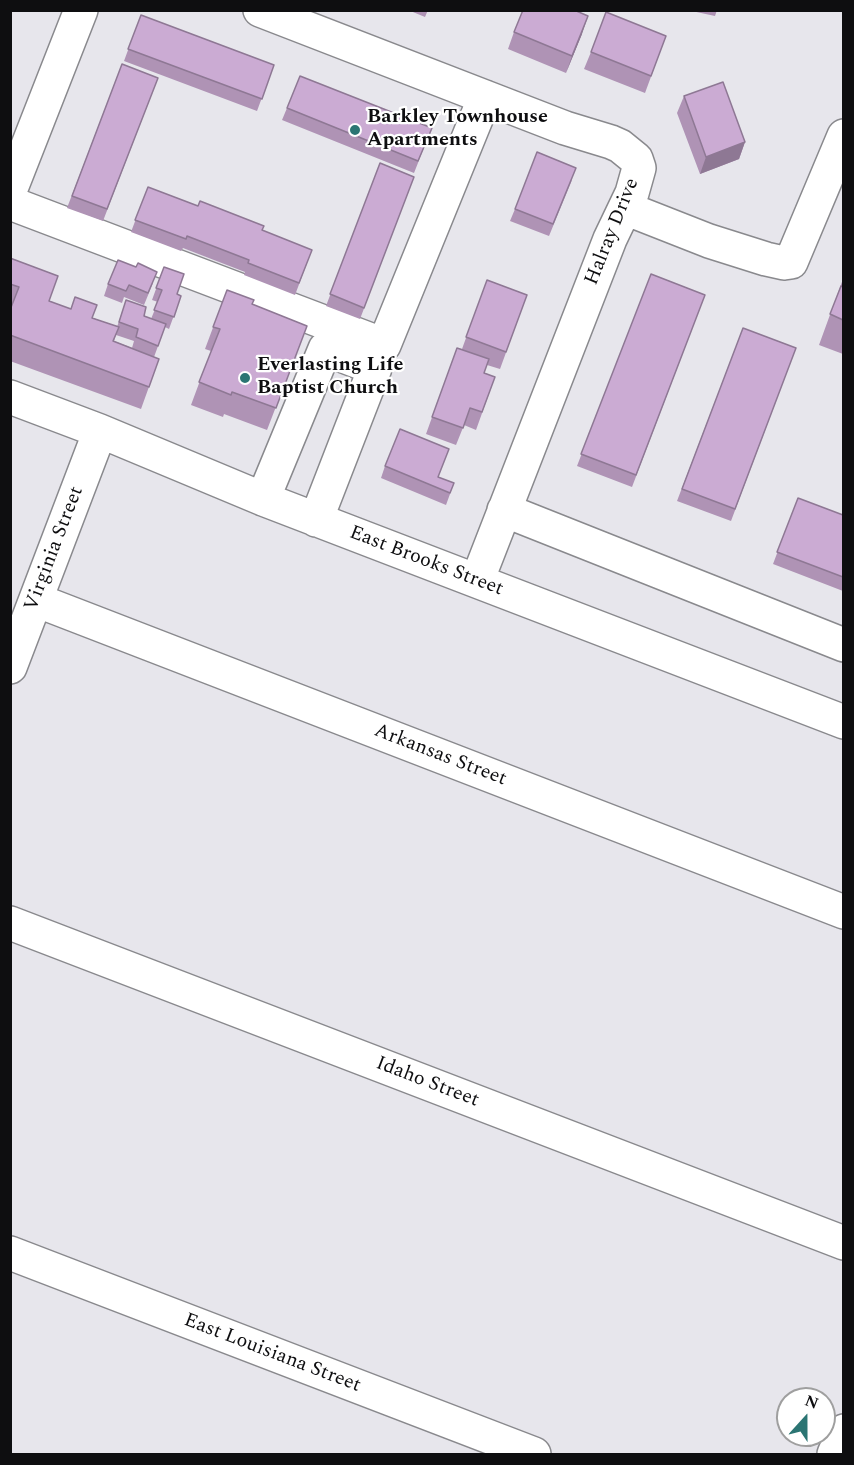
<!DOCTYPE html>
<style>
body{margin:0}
#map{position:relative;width:854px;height:1465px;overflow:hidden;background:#e7e6ec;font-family:Spectral,serif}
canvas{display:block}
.frame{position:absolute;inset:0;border:12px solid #0e0e10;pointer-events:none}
.north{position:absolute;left:776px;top:1387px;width:60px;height:60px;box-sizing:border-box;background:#fff;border:2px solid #9f9f9f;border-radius:50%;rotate:21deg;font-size:16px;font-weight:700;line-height:24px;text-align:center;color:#0e0e10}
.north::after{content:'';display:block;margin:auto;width:21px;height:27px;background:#2b7573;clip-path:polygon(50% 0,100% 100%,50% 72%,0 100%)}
</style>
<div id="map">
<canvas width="854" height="1465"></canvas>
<div class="frame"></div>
<div class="north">N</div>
</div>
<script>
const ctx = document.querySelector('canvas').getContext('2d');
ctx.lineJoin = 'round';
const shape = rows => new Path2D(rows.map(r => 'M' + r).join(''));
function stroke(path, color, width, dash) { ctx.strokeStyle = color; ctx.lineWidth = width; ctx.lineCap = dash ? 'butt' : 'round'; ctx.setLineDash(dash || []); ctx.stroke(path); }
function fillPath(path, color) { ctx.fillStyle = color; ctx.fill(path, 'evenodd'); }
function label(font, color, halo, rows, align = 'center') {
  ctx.font = font + ' Spectral,serif'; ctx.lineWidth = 4.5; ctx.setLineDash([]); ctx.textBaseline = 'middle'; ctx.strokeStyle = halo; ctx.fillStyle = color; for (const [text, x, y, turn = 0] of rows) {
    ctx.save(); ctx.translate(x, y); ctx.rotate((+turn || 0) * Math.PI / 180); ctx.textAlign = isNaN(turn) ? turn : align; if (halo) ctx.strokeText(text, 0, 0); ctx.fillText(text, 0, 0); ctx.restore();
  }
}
const minor = shape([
 [260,10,565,128,611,142,620,146,636,159,639,168,632,193,610,239,477,581],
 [10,191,81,10],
 [10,203,384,345,485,97],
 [625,208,709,241,766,259,784,263,791,262,844,136],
 [10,397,100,431,263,499,844,722],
 [263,499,325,349,375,368,316,520],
 [504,510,844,645],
 [36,600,844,912],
 [10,667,100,431],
 [10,923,844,1243],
 [10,1253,534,1454],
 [834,1454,844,1431]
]);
stroke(minor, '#89898d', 36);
stroke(minor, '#fff', 33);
fillPath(shape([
 [408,10,428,10,425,17],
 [687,10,717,10,715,16],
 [141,15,274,65,257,111,124,61],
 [514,32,582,34,566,73,508,49],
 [666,36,645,93,584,69,591,52],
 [122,64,158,78,103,221,67,208],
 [684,96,745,142,739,159,700,174,677,113],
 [287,108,427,140,414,173,282,120],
 [380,163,414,177,360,319,326,306],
 [572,180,549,236,510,221,515,209],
 [148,187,312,250,295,295,244,275,245,272,183,248,181,251,131,232],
 [10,258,49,301,117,327,126,300,144,316,151,319,158,302,152,300,164,267,177,294,181,296,169,329,165,327,154,357,159,359,141,409,10,361],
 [116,335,134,341,132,348,114,341],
 [651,274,705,295,632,487,577,466],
 [843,279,843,354,819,345],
 [487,280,527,295,500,369,487,365,484,373,495,377,476,430,464,425,456,445,426,434,457,348,462,349],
 [153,283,144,305,124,297,122,303,104,296,108,284],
 [227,290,252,304,307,326,267,430,224,414,223,417,191,405,211,351,205,349],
 [743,328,796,348,731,521,677,501],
 [385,466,454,483,446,505,381,478],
 [798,498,843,515,843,591,773,564]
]), '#af93b5');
fillPath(shape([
 [588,16,582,34,566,73,572,56],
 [745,142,739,159,700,174,706,157]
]), '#8e7894');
const building = shape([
 [523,10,574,10,588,16,572,56,514,32,523,10],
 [606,12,666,36,651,76,591,52,606,12],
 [141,15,274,65,262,99,128,49,141,15],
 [122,64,158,78,107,209,72,196,122,64],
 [300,76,432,128,418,161,287,108,300,76],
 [723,82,745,142,706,157,684,96,723,82],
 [537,152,576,168,553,224,515,209,537,152],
 [380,163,414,177,364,308,330,294,380,163],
 [148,187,198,206,200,201,264,226,262,230,312,250,299,283,248,263,249,260,187,236,186,239,135,220,148,187],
 [10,258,58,276,49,301,71,309,75,297,97,305,92,318,119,327,113,341,159,359,149,387,10,335,10,310,19,287,10,284,10,258],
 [118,260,136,267,138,263,157,272,148,293,129,285,126,291,108,284,118,260],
 [164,267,184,274,177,294,181,296,174,317,154,310,162,290,156,288,164,267],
 [651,274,705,295,636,475,581,454,651,274],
 [487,280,527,295,506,352,466,337,487,280],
 [841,286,843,287,843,320,830,314,841,286],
 [227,290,254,300,252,304,307,326,276,408,232,392,231,395,199,382,220,329,213,327,227,290],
 [126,300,146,307,144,316,166,324,158,346,136,337,138,329,119,322,126,300],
 [743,328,796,348,735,509,682,489,743,328],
 [457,348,489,359,484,373,495,377,482,412,470,408,463,428,432,417,457,348],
 [400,429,449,449,438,477,454,483,450,493,385,466,400,429],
 [798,498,843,515,843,577,777,552,798,498]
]);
fillPath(building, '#cbabd3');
stroke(building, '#8e7894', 1.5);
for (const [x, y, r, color] of [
 [355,130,6,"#2b7573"],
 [245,378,6,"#2b7573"]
]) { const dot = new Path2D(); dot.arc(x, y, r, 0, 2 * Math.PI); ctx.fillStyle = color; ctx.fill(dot); stroke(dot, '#fff', 2); }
label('bold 20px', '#0e0e10', '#fff', [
 ["Barkley Townhouse",367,118],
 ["Apartments",367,141],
 ["Everlasting Life",257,366],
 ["Baptist Church",257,389]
], 'left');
label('20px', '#0e0e10', '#fff', [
 ["Halray Drive",613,232,-68],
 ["Virginia Street",55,549,-69],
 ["East Brooks Street",426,562,21],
 ["Arkansas Street",440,756,21],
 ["Idaho Street",427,1083,21],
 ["East Louisiana Street",272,1354,21]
]);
</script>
